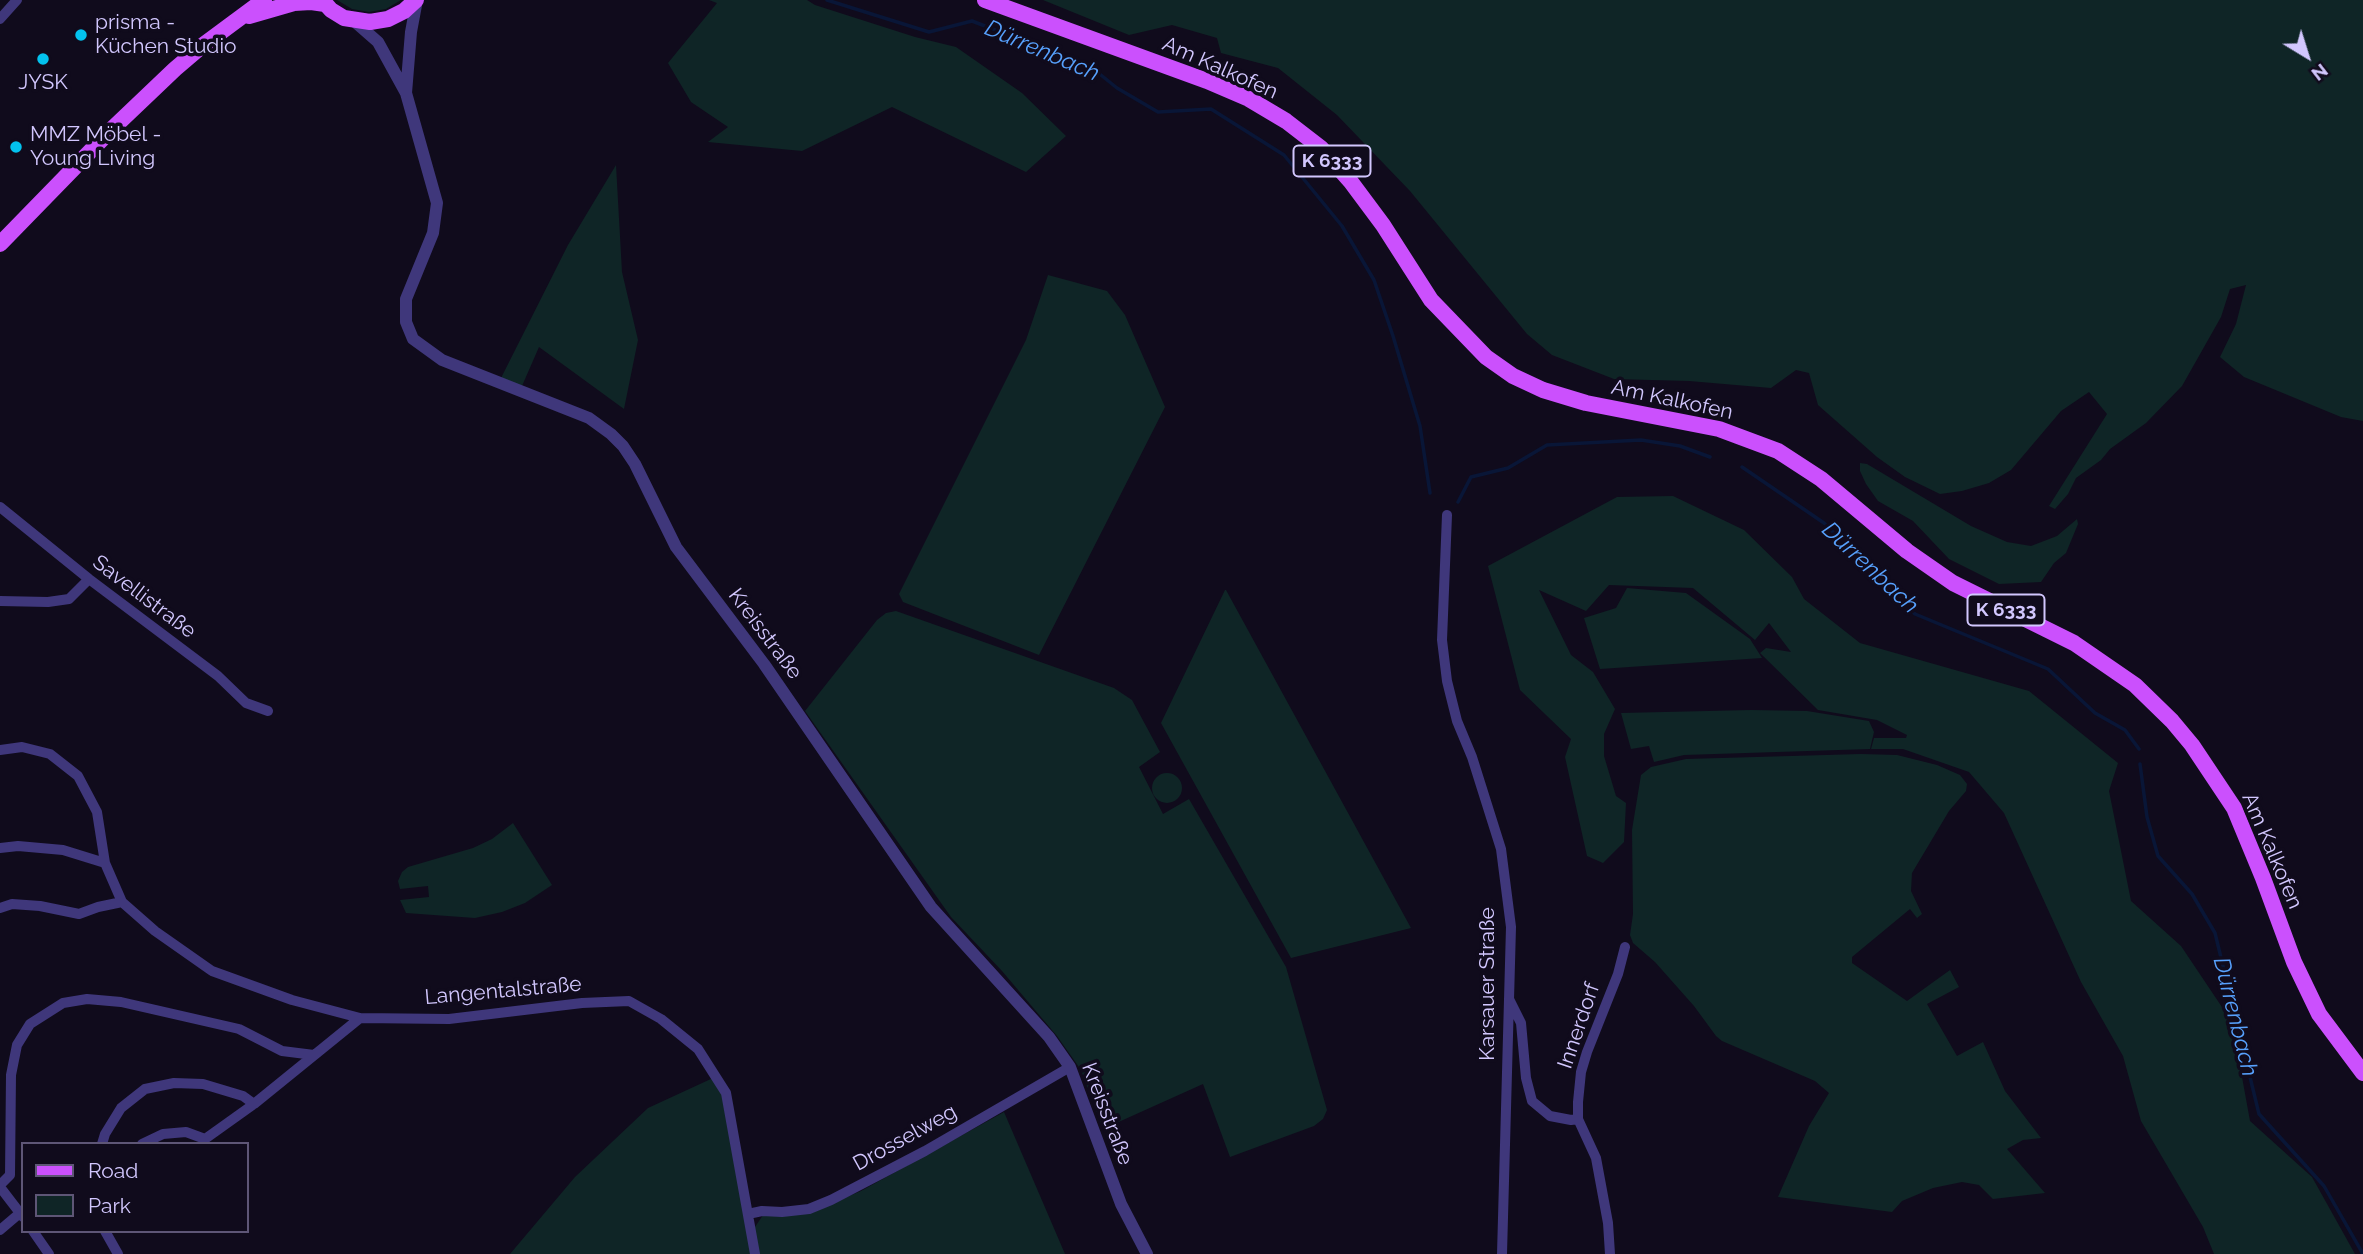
<!DOCTYPE html>
<meta charset="utf-8">
<style>
body{margin:0}
#map{position:relative;width:2363px;height:1254px;overflow:hidden;background:#100b1c;font-family:Raleway,sans-serif}
canvas{display:block}
.legend{position:absolute;left:21px;top:1142px;width:228px;height:91px;box-sizing:border-box;background:#100b1c;border:2px solid #5e5676;margin:0;padding:9px 12px;list-style:none;font-size:21px;color:#d2c7fe}
.legend li{display:flex;align-items:center;gap:14px;height:35px}
.legend b{width:35px;border:2px solid #5e5676}
.north{position:absolute;left:2272px;top:21px;width:70px;height:70px;-webkit-text-stroke:5px #100b1c;paint-order:stroke;rotate:142deg;font-size:19px;font-weight:700;line-height:28px;text-align:center;color:#d2c7fe}
.north::after{content:'';display:block;margin:auto;width:24px;height:32px;background:#d2c7fe;clip-path:polygon(50% 0,100% 100%,50% 72%,0 100%)}
</style>
<div id="map">
<canvas width="2363" height="1254"></canvas>
<ul class="legend">
<li><b style="height:9px;background:#cb50fd"></b>Road</li>
<li><b style="height:19px;background:#0f2526"></b>Park</li>
</ul>
<div class="north">N</div>
</div>
<script>
const ctx = document.querySelector('canvas').getContext('2d');
ctx.lineJoin = 'round';
function fillPath(path, color) { ctx.fillStyle = color; ctx.fill(path, 'evenodd'); }
const shape = rows => new Path2D(rows.map(r => 'M' + r).join(''));
function stroke(path, color, width, dash) { ctx.strokeStyle = color; ctx.lineWidth = width; ctx.lineCap = dash ? 'butt' : 'round'; ctx.setLineDash(dash || []); ctx.stroke(path); }
function label(font, color, halo, rows, align = 'center') {
  ctx.font = font + ' Raleway,sans-serif'; ctx.lineWidth = 7; ctx.setLineDash([]); ctx.textBaseline = 'middle'; ctx.strokeStyle = halo; ctx.fillStyle = color; for (const [text, x, y, turn = 0] of rows) {
    ctx.save(); ctx.translate(x, y); ctx.rotate((+turn || 0) * Math.PI / 180); ctx.textAlign = isNaN(turn) ? turn : align; if (halo) ctx.strokeText(text, 0, 0); ctx.fillText(text, 0, 0); ctx.restore();
  }
}
fillPath(shape([
 [337,0,401,0,386,9,369,12,352,9],
 [709,0,807,0,815,5,915,37,956,47,1022,93,1066,136,1026,172,892,107,802,151,708,142,728,127,691,102,668,63,717,3],
 [1043,0,2363,0,2363,421,2341,417,2244,377,2220,357,2236,324,2246,285,2230,289,2221,317,2182,386,2146,423,2110,449,2101,460,2076,478,2068,494,2055,509,2049,506,2107,414,2089,392,2061,411,2011,470,1989,483,1962,491,1940,494,1905,477,1877,457,1818,405,1809,373,1796,370,1771,388,1689,381,1614,379,1552,355,1527,334,1410,191,1337,115,1278,68,1221,53,1217,38,1172,25,1129,35],
 [616,165,622,272,638,340,624,409,539,347,522,386,501,378,568,245],
 [1048,275,1107,291,1125,315,1165,407,1039,655,903,602,899,594,1026,340],
 [1860,463,1867,464,1971,526,2007,542,2031,546,2057,536,2077,519,2078,524,2066,553,2054,563,2041,582,1999,584,1949,559,1913,521,1878,501,1866,484,1860,471],
 [1673,496,1744,530,1792,577,1804,599,1860,643,2029,691,2118,763,2109,791,2131,901,2181,946,2232,1022,2250,1121,2312,1177,2355,1254,2214,1254,2203,1227,2141,1121,2123,1056,2081,982,2004,813,1969,772,1903,749,1871,749,1874,738,1906,738,1907,735,1877,720,1818,710,1760,653,1766,648,1791,652,1769,623,1755,640,1693,588,1609,585,1586,611,1539,590,1571,655,1593,672,1615,709,1604,734,1604,756,1616,796,1626,803,1624,842,1603,863,1587,856,1565,757,1571,739,1520,690,1488,566,1617,497],
 [1627,588,1686,593,1750,639,1762,658,1600,669,1584,618,1616,608],
 [1225,590,1226,590,1411,928,1291,958,1161,723],
 [896,611,1114,688,1132,700,1160,752,1139,767,1163,814,1189,799,1286,967,1327,1110,1323,1119,1314,1126,1230,1157,1203,1084,1103,1129,1081,1070,1057,1036,1002,971,951,917,805,711,877,620,886,613],
 [1751,710,1807,711,1869,721,1874,732,1870,749,1684,755,1654,762,1649,746,1631,749,1621,713],
 [1861,754,1897,755,1937,765,1960,775,1967,784,1966,791,1949,811,1912,873,1911,891,1922,914,1917,918,1910,909,1852,957,1852,963,1907,1001,1950,970,1959,987,1927,1004,1957,1056,1983,1042,2005,1091,2041,1138,2023,1140,2007,1149,2045,1193,1993,1199,1979,1185,1962,1182,1933,1188,1902,1201,1892,1212,1778,1197,1809,1126,1829,1093,1815,1081,1722,1041,1716,1036,1694,1006,1655,962,1633,943,1630,935,1633,914,1632,830,1641,775,1651,767,1686,759],
 '1152 788a15 15 0 1 1 30 0a15 15 0 1 1-30 0Z',
 [513,823,552,885,525,903,502,912,475,918,406,913,400,900,429,897,428,886,400,889,398,881,402,872,408,867,473,848,492,839],
 [713,1078,723,1096,751,1254,510,1254,575,1177,648,1108],
 [1004,1112,1065,1254,757,1254,753,1230,763,1215,812,1211,861,1191]
]), '#0f2526');
stroke(shape([
 [827,0,929,32,972,21,1091,67,1117,88,1158,112,1211,109,1284,155,1342,226,1374,280,1393,336,1420,426,1430,493],
 [1742,467,1824,523,1915,614,2048,669,2095,713,2125,730,2139,749],
 [1458,502,1471,477,1508,468,1547,445,1641,440,1680,446,1710,457],
 [2140,764,2147,817,2158,856,2192,894,2215,933,2259,1114,2324,1186,2363,1254]
]), '#091637', 3.5);
stroke(shape([
 [0,19,17,0],
 [0,507,89,579,218,676,246,703,268,711],
 [1447,515,1442,640,1447,681,1457,721,1472,757,1501,849,1511,927,1502,1254],
 [0,601,48,602,69,599,89,579],
 [0,750,22,747,50,754,78,776,97,812,105,863,122,902,155,931,212,971,292,1000,360,1018,449,1019,582,1003,629,1001,661,1019,698,1049,726,1093,755,1254],
 [0,848,18,846,63,850,105,863],
 [0,908,12,904,40,906,79,914,98,907,122,902],
 [1509,999,1521,1023,1526,1078,1532,1101,1550,1116,1571,1120,1578,1119],
 [102,1144,105,1134,121,1108,145,1089,174,1083,203,1084,243,1096,254,1104],
 [142,1144,163,1134,186,1132,205,1139,254,1104,360,1018],
 [0,1185,10,1175,11,1075,17,1045,30,1024,63,1003,87,999,121,1002,239,1029,282,1051,314,1055],
 [0,1187,23,1217],
 [748,1214,762,1211,782,1212,809,1209,831,1200,925,1151,1070,1067],
 [0,1230,20,1213],
 [33,1231,49,1254],
 [105,1231,118,1254],
 [1610,1254,1608,1223,1596,1158,1578,1119,1578,1102,1581,1072,1587,1052,1618,974,1625,947]
]), '#3f377b', 10);
stroke(shape([
 [354,21,378,42,406,93,437,203,433,233,406,299,406,322,413,339,442,360,589,418,611,434,623,446,635,464,676,547,764,664,931,907,1049,1037,1070,1067,1121,1204,1147,1254],
 [406,93,411,32,417,0]
]), '#3f377b', 12);
stroke(shape([
 [322,0,331,10,344,18,370,22,388,19,404,11,416,0],
 [985,0,1207,81,1249,99,1286,121,1321,148,1351,182,1383,225,1431,300,1486,357,1513,376,1543,390,1586,403,1719,429,1778,451,1821,479,1907,551,1953,583,2074,643,2135,685,2172,721,2192,745,2234,808,2263,878,2294,962,2319,1014,2363,1073],
 [249,16,294,3,311,2,325,4],
 [0,244,112,129,175,69,202,46,264,0]
]), '#cb50fd', 16);
for (const [x, y, r, color] of [
 [81,35,7,"#03c2ee"],
 [43,59,7,"#03c2ee"],
 [16,147,7,"#03c2ee"]
]) { const dot = new Path2D(); dot.arc(x, y, r, 0, 2 * Math.PI); ctx.fillStyle = color; ctx.fill(dot); stroke(dot, '#100b1c', 2.5); }
for (const [x, y, w] of [
 [1332,161,77],
 [2006,610,77]
]) { const box = new Path2D(); box.roundRect(x - w / 2, y - 15.5, w, 31, 5); ctx.fillStyle = '#100b1c'; ctx.fill(box); stroke(box, '#d2c7fe', 2); }
label('bold 19px', '#d2c7fe', null, [
 ["K 6333",1332,161],
 ["K 6333",2006,610]
]);
label('21px', '#d2c7fe', '#100b1c', [
 ["prisma -",95,23],
 ["Küchen Studio",95,47],
 ["JYSK",43,83,"center"],
 ["MMZ Möbel -",30,135],
 ["Young Living",30,159]
], 'left');
label('21px', '#d2c7fe', '#100b1c', [
 ["Am Kalkofen",1220,68,24],
 ["Am Kalkofen",1672,400,12],
 ["Savellistraße",144,597,37],
 ["Kreisstraße",765,634,53],
 ["Am Kalkofen",2272,851,67],
 ["Karsauer Straße",1488,984,-90],
 ["Langentalstraße",503,991,-5],
 ["Innerdorf",1579,1026,-71],
 ["Kreisstraße",1107,1114,69],
 ["Drosselweg",905,1138,-29]
]);
label('italic 23px', '#57a1fd', '#100b1c', [
 ["Dürrenbach",1042,51,23],
 ["Dürrenbach",1870,568,43],
 ["Dürrenbach",2235,1017,76]
]);
</script>
